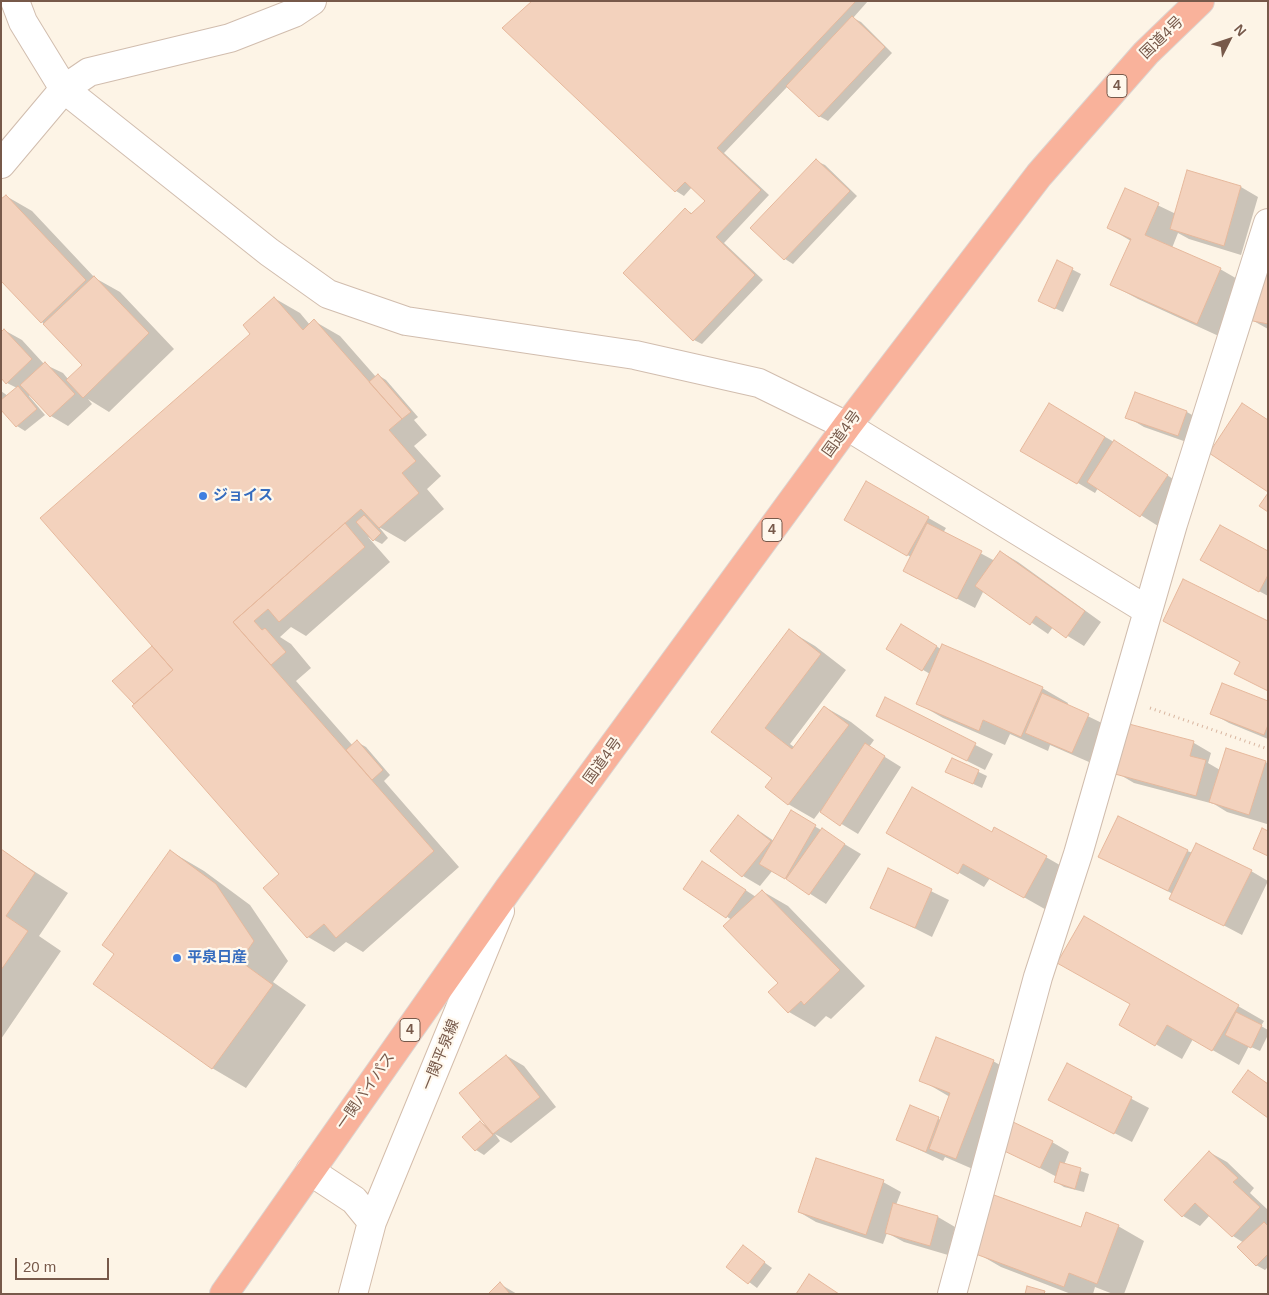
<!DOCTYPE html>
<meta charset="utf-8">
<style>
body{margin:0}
#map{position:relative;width:1269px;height:1295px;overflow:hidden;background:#fdf4e6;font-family:Arial,sans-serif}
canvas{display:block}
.frame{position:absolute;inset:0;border:2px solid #77594a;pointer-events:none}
.north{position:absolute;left:1204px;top:15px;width:50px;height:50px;-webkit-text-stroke:4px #fff8ed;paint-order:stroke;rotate:49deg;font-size:14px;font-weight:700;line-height:20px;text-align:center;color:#77594a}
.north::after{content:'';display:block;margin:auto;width:18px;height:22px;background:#77594a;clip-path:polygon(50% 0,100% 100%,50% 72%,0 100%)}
.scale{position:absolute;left:15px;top:1258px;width:94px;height:22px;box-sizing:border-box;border:2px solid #77594a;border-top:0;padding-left:6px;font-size:15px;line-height:18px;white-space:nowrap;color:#77594a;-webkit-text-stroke:4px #fff8ed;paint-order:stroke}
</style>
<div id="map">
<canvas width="1269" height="1295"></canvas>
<div class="frame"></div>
<div class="north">N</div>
<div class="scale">20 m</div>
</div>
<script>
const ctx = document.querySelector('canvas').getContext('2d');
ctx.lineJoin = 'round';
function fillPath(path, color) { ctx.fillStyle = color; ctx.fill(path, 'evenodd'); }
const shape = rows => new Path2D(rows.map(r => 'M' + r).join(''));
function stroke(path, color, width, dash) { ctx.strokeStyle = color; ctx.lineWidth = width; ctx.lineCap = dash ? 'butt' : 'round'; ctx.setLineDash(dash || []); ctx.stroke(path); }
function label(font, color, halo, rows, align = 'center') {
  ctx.font = font + ' Arial,"Noto Sans JP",sans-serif'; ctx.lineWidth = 4.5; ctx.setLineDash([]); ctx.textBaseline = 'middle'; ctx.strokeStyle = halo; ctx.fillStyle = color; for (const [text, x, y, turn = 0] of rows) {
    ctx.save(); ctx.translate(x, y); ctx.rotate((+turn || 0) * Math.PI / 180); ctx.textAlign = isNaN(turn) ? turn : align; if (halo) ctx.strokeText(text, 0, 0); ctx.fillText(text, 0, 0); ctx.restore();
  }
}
fillPath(shape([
 [534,1,868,1,853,18,861,22,892,53,828,121,819,116,788,86,724,153,769,195,724,243,763,280,702,344,694,340,685,209,693,214,706,201,692,187,684,196,676,191,503,28],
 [816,161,825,165,857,196,793,264,785,259],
 [1188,172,1241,187,1258,197,1241,255,1189,239,1178,233,1172,248,1220,269,1246,284,1223,338,1138,299,1112,285,1131,241,1109,228,1126,190,1176,214],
 [6,196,32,211,95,278,120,292,174,349,109,412,88,399,92,404,68,426,51,416,30,394,29,396,45,415,25,431,17,426,1,408,1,391,8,396,17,388,7,383,4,330,22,340,44,364,63,373,68,379,84,365,42,322],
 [1268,261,1268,329,1250,319],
 [1058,262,1081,274,1063,312,1048,305],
 [274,298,300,313,310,325,314,321,340,336,376,377,378,375,386,380,418,417,414,420,427,435,414,446,441,476,427,489,444,509,405,542,379,527,388,538,382,544,368,537,390,562,306,636,291,627,280,637,291,644,311,668,296,681,353,746,357,742,366,747,390,775,384,781,459,867,363,952,346,942,334,952,308,937,281,874,114,681,154,646,252,334],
 [1187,412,1204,422,1195,445,1144,427,1127,417],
 [1066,414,1131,452,1184,486,1158,526,1098,488,1095,493,1022,450],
 [867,483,946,528,943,533,995,561,1001,552,1018,562,1101,622,1084,646,1053,627,1048,634,984,590,975,608,922,580,911,557,846,520],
 [1268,553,1268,596,1219,569],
 [901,626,941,649,1042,688,1068,703,1067,706,1106,725,1089,762,1050,745,1048,751,1010,734,1005,745,943,718,917,703,930,674,888,649],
 [790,631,815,646,846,670,790,744,794,747,825,707,851,722,874,740,869,747,901,767,858,834,820,811,814,819,788,804,773,778,713,731],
 [885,699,993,754,985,770,877,716],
 [1268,703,1268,739,1229,723,1211,713],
 [1130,725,1194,743,1211,753,1208,763,1220,770,1226,749,1268,763,1267,824,1227,812,1214,804,1134,783,1117,773],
 [952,759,987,776,982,788,947,772],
 [791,812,861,854,826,904,773,870,760,886,743,876,739,817,774,841],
 [995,828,1072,872,1050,912,990,878,984,887,888,832,992,834],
 [1,850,68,893,39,936,61,951,1,1039],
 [170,851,204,871,250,905,288,961,273,982,306,1005,246,1088,212,1068,116,954],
 [1187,851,1251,871,1268,881,1242,935,1187,906,1173,894,1099,856],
 [703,862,756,897,762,891,788,906,865,986,831,1019,826,1016,815,1027,789,1012,779,983,732,920,685,889],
 [888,870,949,900,932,937,872,907],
 [1085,918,1264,1021,1261,1026,1268,1030,1268,1035,1260,1051,1249,1046,1239,1065,1193,1039,1182,1059,1120,1024,1132,1004],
 [507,1056,524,1066,556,1107,511,1143,495,1134,500,1141,484,1155,476,1150,464,1137,480,1122,489,1127],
 [993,1061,1019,1076,982,1173,945,1157,943,1161,898,1140,910,1107,941,1120,950,1097,921,1080],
 [1067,1065,1149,1108,1132,1142,1067,1109],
 [1052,1142,1069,1152,1064,1165,1089,1174,1084,1192,1064,1187,1056,1182,1057,1177,1000,1147],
 [1209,1152,1227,1162,1254,1188,1250,1193,1268,1210,1268,1267,1265,1270,1256,1265,1244,1243,1233,1236,1210,1215,1200,1226,1183,1216],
 [883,1182,901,1192,896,1205,938,1217,955,1227,948,1255,904,1242,887,1233,883,1244,816,1222,799,1212],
 [1118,1226,1144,1241,1124,1294,1113,1294,1095,1287,1093,1294,1071,1294,1001,1267,975,1252,1081,1229],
 [743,1247,772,1268,757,1288,728,1266],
 [500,1284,517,1294,490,1294]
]), '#0003');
const building = shape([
 [532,1,856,1,717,148,761,190,716,237,755,275,693,341,623,273,685,208,691,214,705,201,685,182,675,192,502,28,532,1],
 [852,16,885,47,819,117,786,86,852,16],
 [816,159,850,191,784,260,750,228,816,159],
 [1187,170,1241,186,1224,246,1170,229,1187,170],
 [1125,188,1159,203,1145,235,1221,268,1197,324,1110,285,1131,239,1107,228,1125,188],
 [6,195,86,280,41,323,1,281,1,199,6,195],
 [1268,259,1268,324,1248,320,1268,259],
 [1057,260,1073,268,1055,309,1038,301,1057,260],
 [94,276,149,333,83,398,66,380,82,365,43,324,94,276],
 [274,297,303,330,314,319,402,419,389,430,416,461,402,473,419,493,379,528,361,509,233,622,434,851,336,938,324,924,307,938,263,888,279,874,132,706,173,670,40,518,250,334,243,325,274,297],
 [4,329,32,359,6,384,1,378,1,332,4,329],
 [45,362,75,394,50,417,20,385,45,362],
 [378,374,411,412,402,419,369,382,378,374],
 [18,386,37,409,16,427,1,410,1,400,18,386],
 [1135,392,1187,411,1178,436,1125,418,1135,392],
 [1049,403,1105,437,1077,484,1020,451,1049,403],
 [1242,403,1268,420,1268,492,1209,453,1242,403],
 [1114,440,1168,475,1140,517,1087,482,1114,440],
 [866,481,929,517,907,556,844,520,866,481],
 [1268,493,1268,512,1259,506,1268,493],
 [364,515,381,533,373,541,356,522,364,515],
 [345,523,365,547,279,622,268,609,254,621,262,630,265,628,286,652,271,665,233,622,345,523],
 [927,523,982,551,957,599,903,571,927,523],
 [1220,525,1268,551,1268,575,1259,592,1200,560,1220,525],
 [1000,551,1085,611,1066,638,1036,616,1030,625,975,586,1000,551],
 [1183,579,1268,621,1268,691,1234,674,1240,662,1163,621,1183,579],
 [901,624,937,646,922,671,886,649,901,624],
 [789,629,821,654,765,728,792,749,824,706,849,725,788,805,765,787,772,778,711,732,789,629],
 [942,644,1043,687,1021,737,983,720,979,731,916,704,942,644],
 [152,646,173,670,134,704,112,681,152,646],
 [1222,683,1268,701,1268,725,1264,735,1210,714,1222,683],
 [1042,693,1089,714,1072,753,1025,733,1042,693],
 [885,697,976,743,967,761,876,716,885,697],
 [1129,724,1194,741,1190,756,1206,760,1196,796,1115,774,1129,724],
 [357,740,383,770,372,780,346,750,357,740],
 [865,743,885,756,840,826,820,812,865,743],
 [1226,748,1266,761,1249,815,1209,802,1226,748],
 [952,758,979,770,973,784,945,772,952,758],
 [912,787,992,832,994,827,1047,856,1024,898,963,864,958,874,886,833,912,787],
 [791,810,816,825,785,879,759,864,791,810],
 [738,815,771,841,742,877,710,851,738,815],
 [1118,816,1188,850,1168,891,1098,857,1118,816],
 [822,828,845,844,809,895,786,879,822,828],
 [1262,828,1268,831,1268,856,1253,849,1262,828],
 [1196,843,1252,870,1224,926,1169,899,1196,843],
 [1,849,35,873,6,916,28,931,1,970,1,849],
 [170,850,216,884,254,941,240,961,273,985,212,1069,93,984,114,954,102,945,170,850],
 [702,861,746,890,726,918,683,889,702,861],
 [888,868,932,889,915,928,870,908,888,868],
 [762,890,840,970,804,1005,801,1001,788,1013,768,992,778,983,723,926,762,890],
 [1084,916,1239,1005,1212,1051,1167,1025,1155,1046,1119,1025,1130,1004,1057,963,1084,916],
 [1236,1012,1262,1025,1251,1048,1225,1035,1236,1012],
 [936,1037,994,1060,956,1159,929,1149,950,1093,919,1081,936,1037],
 [506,1055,540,1097,493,1134,459,1093,506,1055],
 [1067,1063,1132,1097,1114,1134,1048,1100,1067,1063],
 [1248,1070,1268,1084,1268,1118,1232,1092,1248,1070],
 [910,1105,939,1117,926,1152,896,1140,910,1105],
 [480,1121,493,1135,475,1151,462,1137,480,1121],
 [1011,1121,1053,1141,1040,1168,998,1148,1011,1121],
 [1209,1151,1238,1178,1233,1182,1260,1207,1232,1237,1195,1203,1182,1217,1164,1200,1209,1151],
 [816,1158,884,1180,866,1235,798,1212,816,1158],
 [1060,1162,1081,1168,1075,1189,1054,1182,1060,1162],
 [994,1195,1081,1227,1086,1212,1119,1225,1097,1284,1069,1273,1064,1287,973,1253,994,1195],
 [893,1203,938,1216,930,1246,885,1233,893,1203],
 [1264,1222,1268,1226,1268,1254,1256,1266,1237,1247,1264,1222],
 [743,1245,765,1262,748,1284,726,1267,743,1245],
 [809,1274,839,1294,796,1294,809,1274],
 [500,1282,510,1294,488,1294,500,1282],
 [1027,1286,1045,1291,1044,1294,1025,1294,1027,1286]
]);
fillPath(building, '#f3d2bd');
stroke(building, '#e6b89c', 1);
const street = shape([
 [15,1,23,22,64,89,269,252,328,294,406,321,635,355,759,383,847,426,1147,610],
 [1,164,64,89,89,72,230,38,294,13,312,1],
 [952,1294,1038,977,1078,854,1173,524,1268,223]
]);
const secondary = shape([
 [310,1171,354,1200,372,1222],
 [353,1294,372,1222,500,911]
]);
const highway = shape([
 [224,1294,509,888,847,426,1039,175,1146,53,1200,1]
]);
stroke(street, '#d1bdae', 30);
stroke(secondary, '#d4bdab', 30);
stroke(highway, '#dcd4d0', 30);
stroke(shape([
 [1150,708,1268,749]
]), '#d8b59f', 3, [1, 4]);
stroke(street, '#fff', 28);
stroke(secondary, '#fff', 28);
stroke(highway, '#f9b29b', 28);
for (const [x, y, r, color] of [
 [203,496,5,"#3f7fe0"],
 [177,958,5,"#3f7fe0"]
]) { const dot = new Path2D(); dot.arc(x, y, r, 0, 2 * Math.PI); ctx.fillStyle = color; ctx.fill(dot); stroke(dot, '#fff8ed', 2); }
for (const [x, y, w] of [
 [1117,86,20],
 [772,530,20],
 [410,1030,20]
]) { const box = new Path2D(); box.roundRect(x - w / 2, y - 11.5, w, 23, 4); ctx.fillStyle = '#fff8ed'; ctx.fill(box); stroke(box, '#77594a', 1); }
label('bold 14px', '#77594a', null, [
 ["4",1117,86],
 ["4",772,530],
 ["4",410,1030]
]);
label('15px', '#77594a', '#fff8ed', [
 ["国道4号",1162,38,-44],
 ["国道4号",842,434,-54],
 ["国道4号",603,761,-54],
 ["一関平泉線",441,1055,-68],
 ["一関バイパス",366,1091,-55]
]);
label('bold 15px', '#366cbe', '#fff8ed', [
 ["ジョイス",213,496],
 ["平泉日産",187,958]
], 'left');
</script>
